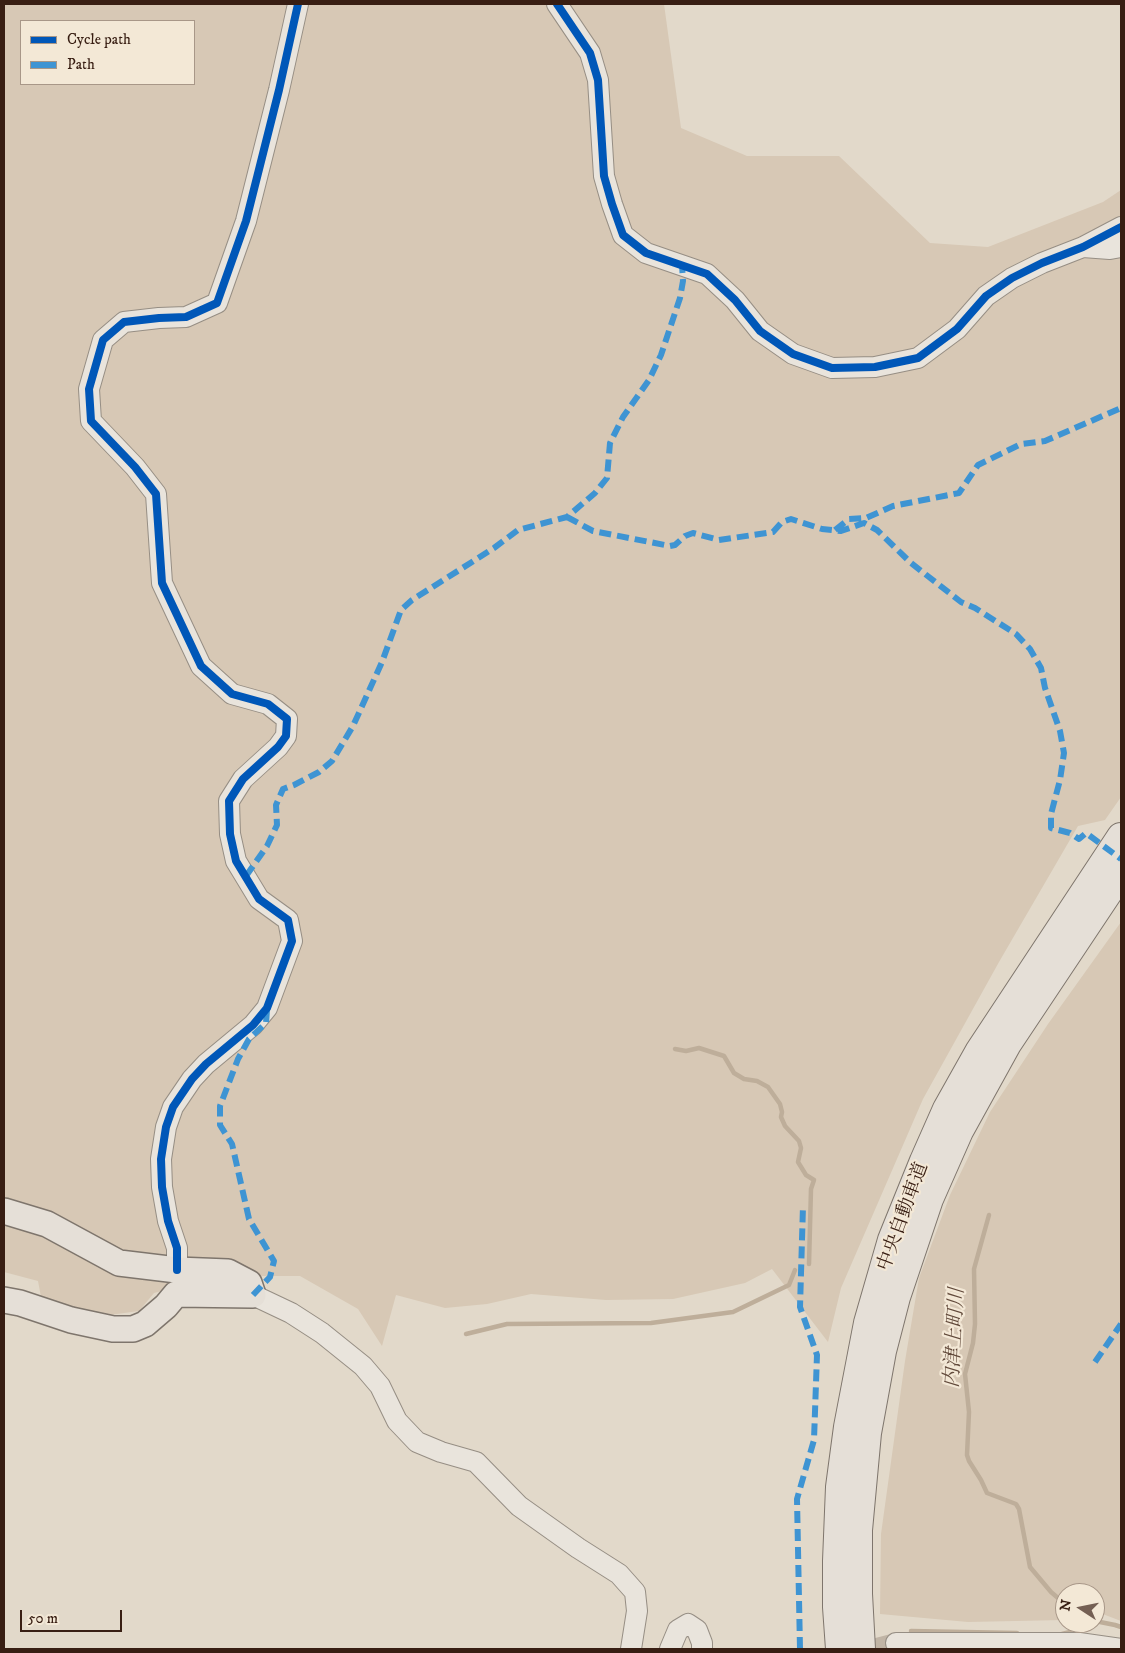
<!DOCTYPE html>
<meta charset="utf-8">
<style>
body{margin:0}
#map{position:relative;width:1125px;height:1653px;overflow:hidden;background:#e2d9ca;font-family:"IM FELL DW Pica",serif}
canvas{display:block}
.frame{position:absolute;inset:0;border:5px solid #381e13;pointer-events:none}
.legend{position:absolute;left:20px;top:20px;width:175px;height:65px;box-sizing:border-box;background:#f3e8d6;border:1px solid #a89788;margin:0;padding:6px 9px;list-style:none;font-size:15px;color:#381e13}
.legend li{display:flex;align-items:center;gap:10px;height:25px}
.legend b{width:25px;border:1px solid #a89788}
.north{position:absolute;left:1055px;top:1583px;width:50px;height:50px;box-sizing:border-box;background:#f3e8d6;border:1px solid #a89788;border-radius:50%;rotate:281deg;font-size:14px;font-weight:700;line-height:20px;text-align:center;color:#381e13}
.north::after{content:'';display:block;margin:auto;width:18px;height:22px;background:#745f53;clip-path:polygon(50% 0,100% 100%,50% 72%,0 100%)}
.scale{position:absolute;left:20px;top:1610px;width:102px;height:22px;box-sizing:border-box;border:2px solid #381e13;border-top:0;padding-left:6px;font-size:15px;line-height:18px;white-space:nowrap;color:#381e13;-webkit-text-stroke:4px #f3e8d6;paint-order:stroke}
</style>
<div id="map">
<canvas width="1125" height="1653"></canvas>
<div class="frame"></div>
<ul class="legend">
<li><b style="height:6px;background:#0057b8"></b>Cycle path</li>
<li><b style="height:6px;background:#3e94d3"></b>Path</li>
</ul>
<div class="north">N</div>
<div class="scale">50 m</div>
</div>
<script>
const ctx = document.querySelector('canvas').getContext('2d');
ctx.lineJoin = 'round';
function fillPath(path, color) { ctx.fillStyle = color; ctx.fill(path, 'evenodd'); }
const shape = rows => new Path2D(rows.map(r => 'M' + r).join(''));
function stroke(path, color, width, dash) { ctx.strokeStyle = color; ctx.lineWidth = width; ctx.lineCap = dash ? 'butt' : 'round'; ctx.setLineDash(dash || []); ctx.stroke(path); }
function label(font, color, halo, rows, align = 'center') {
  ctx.font = font + ' "IM FELL DW Pica","Noto Serif JP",serif'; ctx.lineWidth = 4.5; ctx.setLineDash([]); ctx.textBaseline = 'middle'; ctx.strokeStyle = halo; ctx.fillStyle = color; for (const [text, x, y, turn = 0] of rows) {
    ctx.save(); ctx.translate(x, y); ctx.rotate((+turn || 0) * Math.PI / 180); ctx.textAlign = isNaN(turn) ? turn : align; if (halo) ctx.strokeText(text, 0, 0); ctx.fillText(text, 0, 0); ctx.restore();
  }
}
fillPath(shape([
 [4,4,664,4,681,128,747,156,839,156,930,243,988,247,1103,202,1121,190,1121,797,1105,820,1078,826,999,962,923,1099,841,1288,828,1342,772,1269,745,1283,673,1299,606,1300,531,1294,487,1304,445,1308,396,1295,382,1346,358,1309,300,1276,218,1276,154,1293,139,1311,102,1316,41,1297,38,1281,4,1272],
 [21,21,194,21,194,84,21,84],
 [1121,922,1121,1621,1100,1613,1095,1614,1095,1593,1065,1593,1065,1620,1063,1620,968,1622,880,1614,881,1534,905,1361,919,1278,950,1195,990,1112,1048,1024]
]), '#d7c8b5');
stroke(shape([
 [675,1049,686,1051,699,1048,724,1056,734,1073,744,1079,757,1081,768,1087,780,1104,782,1112,781,1117,785,1126,799,1141,801,1148,798,1162,806,1175,814,1180,811,1189,809,1264],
 [989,1215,974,1269,975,1324,973,1343,965,1374,969,1412,967,1455,969,1461,981,1480,987,1493,1016,1504,1019,1509,1030,1567,1051,1592,1065,1604],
 [466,1334,507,1324,651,1323,733,1312,789,1285,795,1270],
 [1095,1621,1115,1625,1121,1627],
 [911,1631,1017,1633],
 [1062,1634,1070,1632,1078,1627,1081,1623]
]), '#beae9a', 4.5);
stroke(shape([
 [873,1649,896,1643]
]), '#c0b4a5', 20, [20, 10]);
const minor = shape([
 [557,4,590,53,598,80,604,176,612,204,623,235,646,253,707,274,735,300,760,331,793,354,832,368,875,367,918,358,957,329,986,296,1012,278,1042,263,1083,247,1121,227],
 [1083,247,1110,249,1121,247],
 [177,1270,177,1248,168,1221,162,1187,161,1159,166,1127,173,1107,192,1079,206,1064,253,1025,267,1008,292,941,288,920,259,899,236,861,230,834,229,801,243,779,278,747,286,736,287,719,268,704,232,694,201,666,162,583,156,494,135,467,91,421,89,389,103,340,124,322,159,318,186,317,217,303,246,221,279,90,298,4],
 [253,1295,291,1313,322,1333,363,1366,380,1386,397,1421,417,1442,441,1452,476,1462,519,1506,578,1548,619,1574,635,1592,637,1611,631,1649],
 [896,1643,1079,1643,1121,1649],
 [670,1649,678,1630,688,1624,697,1630,702,1643,702,1649]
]);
const major = shape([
 [4,1211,47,1224,119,1263,177,1270,228,1272,249,1283,253,1295,176,1294,166,1306,145,1324,133,1329,113,1329,71,1320,20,1303,4,1300]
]);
const highway = shape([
 [840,1649,837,1607,837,1561,840,1487,848,1427,868,1323,892,1240,924,1161,947,1109,979,1052,1121,837],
 [861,1649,858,1594,858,1530,867,1433,882,1351,896,1297,929,1199,959,1131,1007,1044,1121,873]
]);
stroke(minor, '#968e84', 22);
stroke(major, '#7e756c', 28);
stroke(highway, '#7e756c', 30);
stroke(minor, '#e9e4dc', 20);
stroke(major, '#e5dfd7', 25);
stroke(highway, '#e5dfd7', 28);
stroke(shape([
 [567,517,593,531,670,546,675,545,685,536,693,533,719,540,773,532,782,522,791,519,822,529,841,531,864,523,877,530,911,563,961,602,975,608,1016,634,1030,649,1041,668,1045,688,1060,731,1064,753,1060,780,1051,814,1051,828,1070,833,1079,839,1086,833,1121,859],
 [835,530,849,519,866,518,893,506,959,493,978,465,1021,444,1045,441,1121,408],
 [246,876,267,846,277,825,276,805,283,789,294,785,319,772,332,761,353,726,382,662,401,610,412,600,494,548,518,530,567,517,595,493,607,478,610,443,623,417,649,380,661,355,680,298,683,281,682,264],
 [253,1295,270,1277,274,1261,249,1219,232,1144,220,1125,220,1106,238,1059,249,1039,266,1023,267,1010],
 [1095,1362,1121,1324],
 [800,1649,797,1499,814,1440,817,1355,800,1307,803,1206]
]), '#3e94d3', 6, [12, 6]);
stroke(shape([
 [557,4,590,53,598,80,604,176,612,204,623,235,646,253,707,274,735,300,760,331,793,354,832,368,875,367,918,358,957,329,986,296,1012,278,1042,263,1083,247,1121,227],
 [177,1270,177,1248,168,1221,162,1187,161,1159,166,1127,173,1107,192,1079,206,1064,253,1025,267,1008,292,941,288,920,259,899,236,861,230,834,229,801,243,779,278,747,286,736,287,719,268,704,232,694,201,666,162,583,156,494,135,467,91,421,89,389,103,340,124,322,159,318,186,317,217,303,246,221,279,90,298,4]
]), '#0057b8', 8);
label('19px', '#381e13', '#f3e8d6', [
 ["中央自動車道",904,1217,-70]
]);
label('italic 20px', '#624a3b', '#f3e8d6', [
 ["内津上町川",956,1338,-87]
]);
</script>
